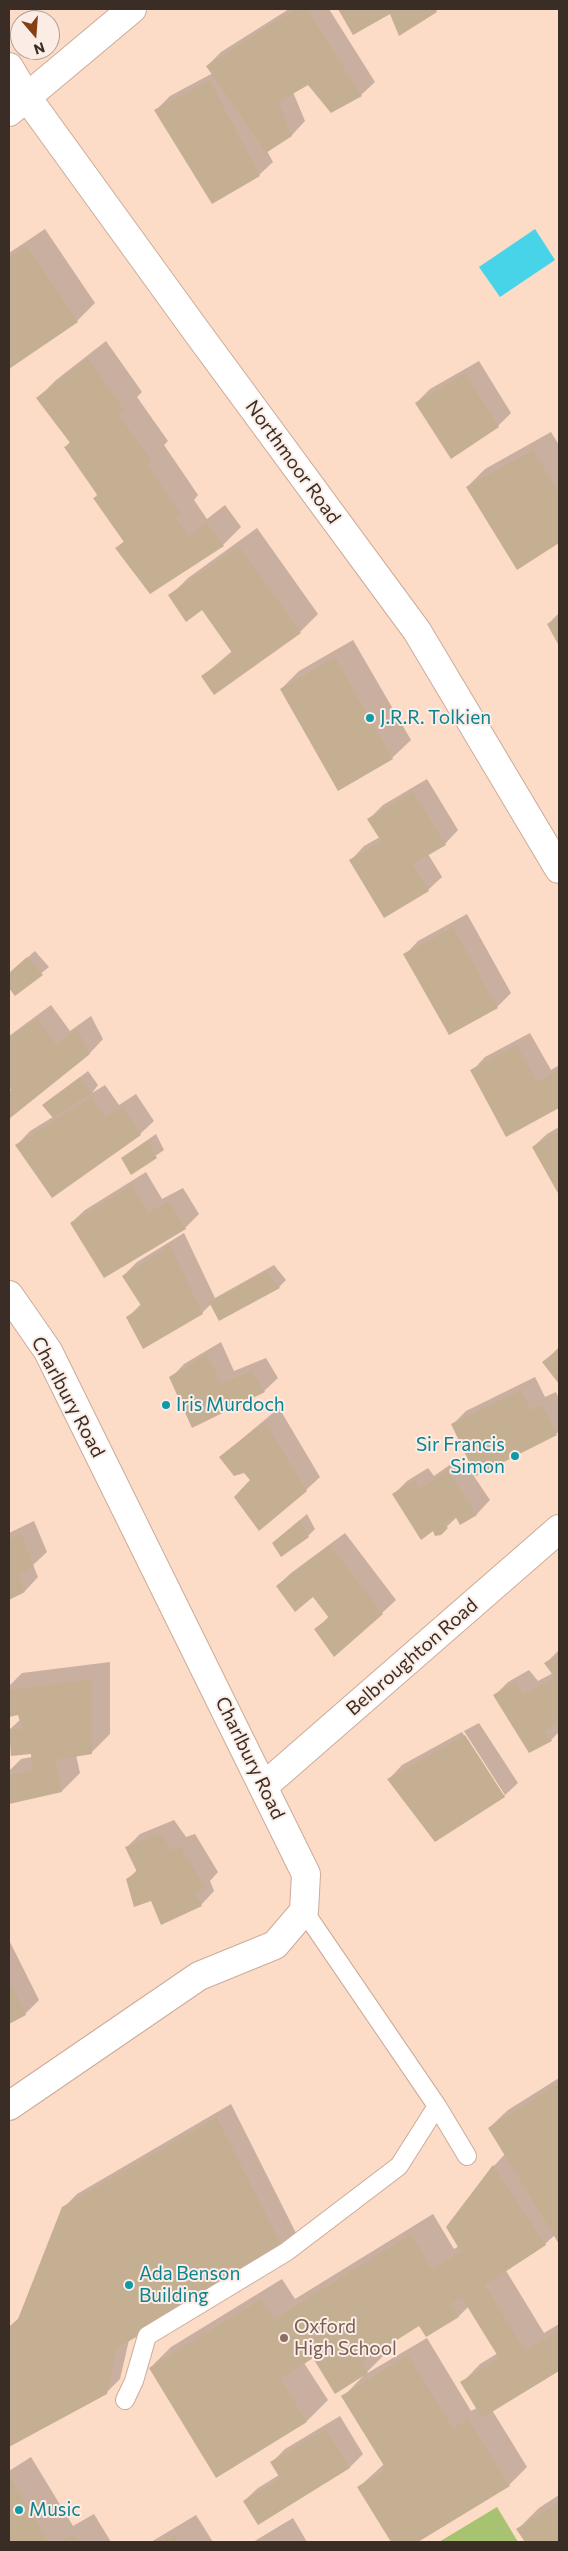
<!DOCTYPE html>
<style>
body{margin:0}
#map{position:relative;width:568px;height:2551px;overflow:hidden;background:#fcdbc7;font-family:Commissioner,sans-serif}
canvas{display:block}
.frame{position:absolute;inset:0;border:10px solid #3a2d25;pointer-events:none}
.north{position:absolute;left:10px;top:10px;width:50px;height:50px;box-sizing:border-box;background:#fbede5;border:1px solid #aea098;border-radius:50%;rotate:162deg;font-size:14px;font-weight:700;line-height:20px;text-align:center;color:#3a2d25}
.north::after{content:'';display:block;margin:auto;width:18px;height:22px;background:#854115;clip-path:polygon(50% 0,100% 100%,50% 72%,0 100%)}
</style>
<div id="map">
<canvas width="568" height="2551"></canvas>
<div class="frame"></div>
<div class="north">N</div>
</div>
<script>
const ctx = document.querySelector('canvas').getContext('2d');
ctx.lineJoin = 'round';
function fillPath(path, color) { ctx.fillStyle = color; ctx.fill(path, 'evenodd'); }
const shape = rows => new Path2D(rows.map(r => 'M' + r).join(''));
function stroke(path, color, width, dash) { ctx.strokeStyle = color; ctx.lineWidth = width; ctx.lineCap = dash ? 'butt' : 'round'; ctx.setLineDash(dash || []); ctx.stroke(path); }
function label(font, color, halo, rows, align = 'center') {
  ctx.font = font + ' Commissioner,sans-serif'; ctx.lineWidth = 4; ctx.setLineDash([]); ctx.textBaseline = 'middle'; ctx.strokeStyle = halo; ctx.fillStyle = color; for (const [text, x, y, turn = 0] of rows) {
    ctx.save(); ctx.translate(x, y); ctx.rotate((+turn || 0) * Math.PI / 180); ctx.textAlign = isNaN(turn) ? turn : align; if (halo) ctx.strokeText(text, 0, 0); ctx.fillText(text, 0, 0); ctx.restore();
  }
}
fillPath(shape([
 [497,2507,518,2542,439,2542]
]), '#a7c270');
fillPath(shape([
 [535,229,555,260,500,297,479,267]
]), '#47d4e8');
fillPath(shape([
 [289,9,329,9,375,82,361,95,308,84,293,92,305,121,292,135,267,151,273,162,259,175,156,110,170,96,213,73,207,66,221,52],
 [340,9,439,9,399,34,390,12,353,33],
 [45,229,95,303,77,321,9,368,9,253],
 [106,341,142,392,137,397,168,441,164,445,198,495,194,500,207,519,225,505,241,527,223,545,117,548,124,541,94,498,98,494,65,447,71,441,38,398,56,380],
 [479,361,511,413,498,426,416,403,430,389],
 [551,432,559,445,559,541,518,568,467,487,485,469],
 [257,528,318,614,300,632,215,693,203,676,232,651,202,609,170,596,188,578],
 [559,613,559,643,548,624],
 [353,640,411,740,392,758,339,789,281,689,299,671],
 [427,779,458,830,445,844,428,854,442,877,428,890,351,860,364,846,380,837,369,819,383,805],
 [467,914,511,993,497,1007,405,955,418,941],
 [35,951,49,967,15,994,9,986,9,974],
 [51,1005,70,1031,91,1016,103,1039,90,1053,9,1118,9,1091,12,1089,9,1085,9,1036],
 [530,1033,551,1070,559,1065,559,1107,507,1135,472,1071,485,1057],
 [88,1071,98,1085,92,1093,105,1085,119,1105,136,1094,154,1121,140,1134,17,1145,30,1131,53,1117,44,1105],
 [559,1127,559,1192,533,1147,547,1134],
 [156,1134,164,1150,131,1173,122,1158],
 [146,1172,162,1199,183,1188,199,1214,185,1228,104,1276,71,1223,85,1210],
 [184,1233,215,1298,274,1265,286,1280,279,1287,219,1319,212,1303,202,1313,128,1317,141,1304,123,1276,137,1262],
 [221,1342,234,1371,266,1358,278,1378,264,1391,171,1378,184,1364],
 [559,1347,559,1382,544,1362],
 [535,1377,545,1397,556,1392,559,1399,559,1432,477,1474,452,1425,466,1411],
 [279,1408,320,1477,306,1490,252,1480,245,1471,220,1457],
 [461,1457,490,1500,477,1514,460,1523,457,1517,440,1533,393,1495,407,1481,428,1468,434,1476],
 [307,1514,315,1529,308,1536,281,1536],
 [34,1521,47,1552,33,1565,38,1577,25,1591,9,1599,9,1533],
 [345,1533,396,1600,382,1613,316,1630,329,1616,314,1596,277,1586,291,1573],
 [559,1650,559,1732,551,1740,495,1695,508,1682,529,1670,538,1681,553,1673,546,1663],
 [110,1662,110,1734,92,1752,76,1755,80,1773,62,1791,9,1803,9,1771,21,1759,32,1757,32,1752,9,1730,21,1719,19,1713,9,1715,9,1686,22,1673],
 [479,1723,518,1783,504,1796,389,1779,402,1765,462,1732,502,1795,505,1795,464,1731],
 [174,1820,186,1837,195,1834,218,1872,210,1881,214,1891,201,1905,151,1900,128,1879,137,1870,126,1848,140,1834],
 [9,1940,39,2000,25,2014,9,2022],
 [559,2078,559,2242,555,2235,545,2244,505,2269,544,2333,559,2324,559,2370,492,2410,527,2467,509,2485,416,2542,393,2542,359,2487,384,2464,343,2397,364,2375,314,2357,304,2363,328,2400,307,2421,217,2476,150,2368,171,2347,282,2279,295,2299,433,2214,454,2249,459,2246,447,2227,494,2166,505,2154,489,2128,508,2110],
 [469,2306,498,2353,480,2364,462,2383,477,2408,471,2411,427,2338,364,2375,388,2351,385,2346,420,2324,426,2336,459,2316],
 [231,2104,298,2237,129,2340,120,2379,106,2393,9,2445,9,2327,20,2317,63,2208,77,2194],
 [340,2416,363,2454,350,2467,258,2523,244,2501,258,2488,279,2475,272,2462,285,2449],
 [31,2457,73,2526,94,2514,111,2542,9,2542,9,2471],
 [559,2495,559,2542,526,2542,518,2529,539,2508],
 [196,2515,213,2542,151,2542],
 [293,2518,307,2542,253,2542]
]), '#0003');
fillPath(shape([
 [295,9,307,9,362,96,331,113,308,85,279,102,292,136,266,153,206,66],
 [338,9,435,9,437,12,399,36,390,14,353,35],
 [210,80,260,176,212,204,154,110],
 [27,246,78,322,9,369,9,258],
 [88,358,125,411,119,415,151,460,147,464,181,514,175,517,189,536,206,522,224,546,150,594,115,548,124,542,93,498,98,496,64,447,71,444,36,398],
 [465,373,499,427,451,459,415,403],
 [533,450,559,492,559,543,517,570,466,487],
 [239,546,301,633,214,695,201,676,233,654,202,610,186,622,168,595],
 [559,617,559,646,547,624],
 [335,657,393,759,338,791,280,689],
 [413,791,446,845,413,864,429,891,384,918,349,860,381,841,367,819],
 [453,927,498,1008,449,1035,403,954],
 [27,957,43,975,15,996,9,988,9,973],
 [37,1018,56,1044,77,1029,90,1054,9,1119,9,1093,12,1091,9,1087,9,1038],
 [517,1045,537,1082,559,1069,559,1108,506,1137,470,1070],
 [80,1077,92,1093,53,1118,42,1105],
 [91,1097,105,1117,123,1107,141,1135,52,1198,15,1145],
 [559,1131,559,1195,532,1147],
 [148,1140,157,1158,131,1175,121,1158],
 [132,1185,148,1212,169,1201,186,1229,104,1278,70,1223],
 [170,1245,203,1314,143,1349,126,1317,142,1307,122,1276],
 [267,1271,280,1288,219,1321,209,1302],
 [559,1349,559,1384,542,1362],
 [207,1354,221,1383,252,1371,265,1392,192,1428,169,1377],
 [521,1390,531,1410,542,1404,557,1435,476,1476,451,1424],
 [265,1421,307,1491,259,1531,234,1497,250,1480,244,1473,234,1476,219,1457],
 [447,1470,477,1515,460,1525,455,1516,444,1524,448,1528,441,1535,435,1536,433,1531,421,1540,392,1494,414,1480,420,1489],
 [300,1520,309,1537,281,1557,272,1543],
 [21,1533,34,1567,18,1574,25,1592,9,1600,9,1539],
 [330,1545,383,1614,334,1657,314,1629,329,1618,313,1597,295,1612,276,1586],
 [559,1654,559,1722,545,1731,552,1741,529,1753,493,1695,515,1682,524,1694,555,1678,544,1663],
 [92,1679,92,1754,56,1760,62,1792,9,1804,9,1775,32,1771,31,1754,11,1756,9,1729,22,1729,18,1715,9,1717,9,1690],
 [465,1735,505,1797,435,1842,387,1779],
 [160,1833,172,1850,181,1847,205,1887,196,1893,202,1906,161,1925,151,1901,134,1907,126,1879,137,1872,125,1847],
 [9,1980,26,2015,9,2024],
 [559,2083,559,2244,488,2128],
 [217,2117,285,2252,117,2348,107,2394,9,2447,9,2327,18,2319,62,2207],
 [493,2165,546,2245,485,2285,525,2350,559,2331,559,2371,482,2418,460,2382,499,2358,462,2298,451,2304,459,2317,426,2337,419,2326,362,2362,368,2373,335,2394,313,2358,281,2379,307,2422,216,2478,149,2368,261,2299,274,2319,411,2234,432,2269,461,2252,446,2227],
 [408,2355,453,2428,468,2419,510,2486,418,2542,391,2542,357,2487,386,2469,341,2396],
 [326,2429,350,2468,258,2525,243,2501,280,2478,270,2462],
 [10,2477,49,2542,9,2542],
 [559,2502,559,2542,525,2542,516,2529],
 [72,2534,78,2542,58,2542],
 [175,2535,179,2542,163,2542]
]), '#c5af93');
const service = shape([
 [304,1911,437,2106,467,2156],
 [125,2400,134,2381,147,2336,286,2252,399,2166,437,2106]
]);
const minor = shape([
 [9,67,26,96,194,328,417,631,559,869],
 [9,112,132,9],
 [9,1295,48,1351,306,1874,304,1911,275,1945,199,1976,9,2106],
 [264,1786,559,1529]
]);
stroke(service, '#cbac99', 20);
stroke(minor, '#cbac99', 30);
stroke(service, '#fff', 18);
stroke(minor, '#fff', 28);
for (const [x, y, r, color] of [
 [370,718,5,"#0f9aa8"],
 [166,1405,5,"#0f9aa8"],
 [515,1456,5,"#0f9aa8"],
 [129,2285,5,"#0f9aa8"],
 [284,2338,5,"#8d6e63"],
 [19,2510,5,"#0f9aa8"]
]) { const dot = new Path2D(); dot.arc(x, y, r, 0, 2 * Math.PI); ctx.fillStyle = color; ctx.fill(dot); stroke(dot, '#fbede5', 2); }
label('19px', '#3a2d25', '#fbede5', [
 ["Northmoor Road",293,462,54],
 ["Charlbury Road",68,1397,62],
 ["Belbroughton Road",412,1657,-41],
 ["Charlbury Road",250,1758,64]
]);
label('19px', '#0d838f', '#fbede5', [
 ["J.R.R. Tolkien",380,718],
 ["Iris Murdoch",176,1405],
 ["Sir Francis",505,1445,"right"],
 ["Simon",505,1467,"right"],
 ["Ada Benson",139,2274],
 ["Building",139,2296],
 ["Music",29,2510]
], 'left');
label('19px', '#785e54', '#fbede5', [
 ["Oxford",294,2327],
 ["High School",294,2349]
], 'left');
</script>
